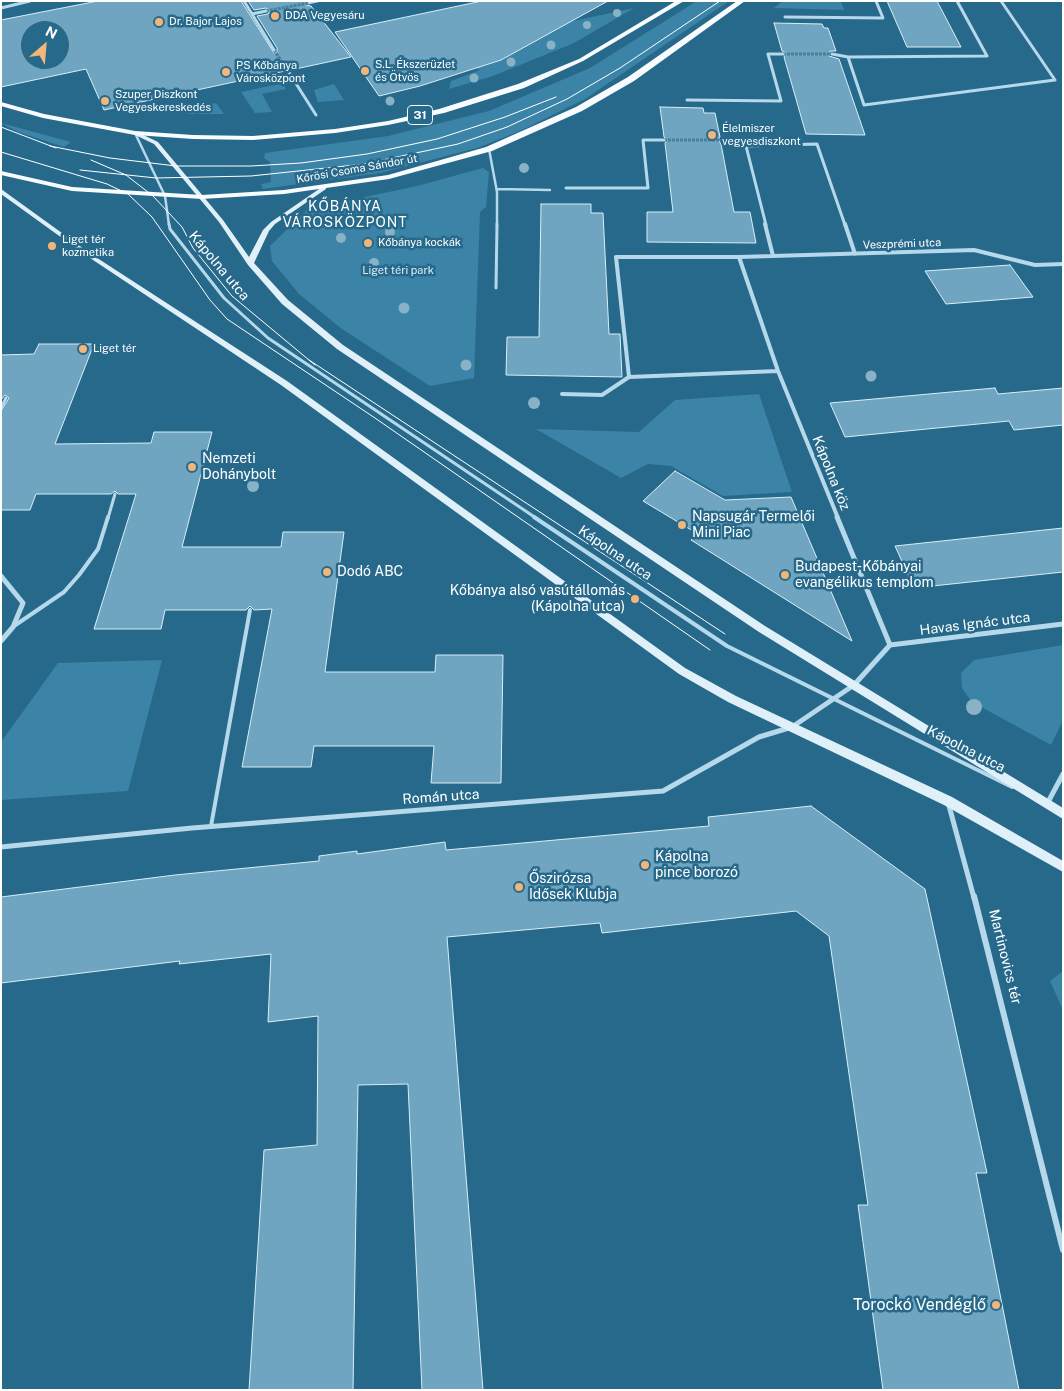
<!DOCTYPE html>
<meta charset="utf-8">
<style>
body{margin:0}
#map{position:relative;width:1064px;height:1391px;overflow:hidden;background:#27698b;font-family:"Public Sans",sans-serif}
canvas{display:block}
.frame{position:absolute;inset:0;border:2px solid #fff;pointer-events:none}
.north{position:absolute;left:20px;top:20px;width:50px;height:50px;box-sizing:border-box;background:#27698b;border:1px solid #7da5b9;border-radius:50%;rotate:27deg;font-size:14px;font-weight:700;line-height:20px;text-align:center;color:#fff}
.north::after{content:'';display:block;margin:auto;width:18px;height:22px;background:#f2b57a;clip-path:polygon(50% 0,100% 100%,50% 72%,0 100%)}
</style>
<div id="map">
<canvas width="1064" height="1391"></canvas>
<div class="frame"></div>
<div class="north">N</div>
</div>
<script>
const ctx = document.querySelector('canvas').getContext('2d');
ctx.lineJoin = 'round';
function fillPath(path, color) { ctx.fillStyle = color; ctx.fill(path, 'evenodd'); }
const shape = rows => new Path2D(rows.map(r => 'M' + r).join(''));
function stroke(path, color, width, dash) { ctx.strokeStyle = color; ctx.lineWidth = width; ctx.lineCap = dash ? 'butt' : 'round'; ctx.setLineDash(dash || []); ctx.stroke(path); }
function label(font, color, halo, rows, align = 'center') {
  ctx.font = font + ' "Public Sans",sans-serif'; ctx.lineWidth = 5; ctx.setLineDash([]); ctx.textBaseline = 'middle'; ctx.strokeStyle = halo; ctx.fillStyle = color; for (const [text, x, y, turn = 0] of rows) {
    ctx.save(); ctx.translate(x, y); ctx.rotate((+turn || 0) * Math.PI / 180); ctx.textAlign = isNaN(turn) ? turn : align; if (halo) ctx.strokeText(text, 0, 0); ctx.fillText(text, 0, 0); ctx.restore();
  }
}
fillPath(shape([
 [697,1,729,1,585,99,520,131,477,148,380,173,263,189,261,184,271,182,270,162,264,158,265,153,388,136,489,111,590,68],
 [783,1,841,1,844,10,774,8],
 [634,8,574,43,493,76,449,89,451,81,480,70,442,49],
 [283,83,286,89,262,94,272,112,255,113,241,92],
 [334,84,344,100,318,102,314,90],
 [216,103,224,114,188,114,182,110],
 [1,123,71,142,64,147,18,132],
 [483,168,489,172,486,207,480,212,474,378,430,386,342,329,299,294,272,261,270,246,308,209,417,186],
 [759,394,792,492,723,496,671,466,648,464,621,478,536,429,639,432,675,400],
 [1063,645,1063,720,1051,745,972,702,962,688,961,673,974,660],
 [162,660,128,791,1,800,1,742,58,663],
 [1063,971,1063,1010,1050,981]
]), '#3b84a7');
const building = shape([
 [98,1,241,1,274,53,277,52,277,48,257,16,268,14,269,10,266,8,254,10,248,1,306,1,306,5,311,6,351,57,291,70,287,68,285,71,104,110,86,69,1,87,1,20,98,1],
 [30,30,60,30,60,60,30,60,30,30],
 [482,1,608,1,501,60,420,86,379,96,335,32,482,1],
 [887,1,937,1,961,47,907,47,887,1],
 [774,23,822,24,824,28,828,28,836,51,830,51,829,56,839,59,865,135,806,134,784,57,786,53,782,51,774,23],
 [660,107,703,108,704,113,715,113,720,137,718,140,721,144,734,212,750,212,756,243,647,242,647,212,673,212,665,143,667,140,664,137,660,107],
 [541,204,591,204,591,213,603,213,609,334,620,334,622,377,506,375,507,337,539,337,541,204],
 [1010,265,1033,297,946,304,925,271,1010,265],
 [39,344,94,344,55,444,151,443,154,432,212,432,182,547,281,547,283,532,344,532,325,672,435,672,436,655,503,655,501,783,431,783,434,746,314,746,311,767,242,767,272,609,254,610,250,606,246,610,165,610,161,629,94,629,136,494,118,494,115,491,111,494,36,494,30,510,1,510,1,411,9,398,5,395,1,400,1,355,34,354,39,344],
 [995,388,998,394,1063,388,1063,425,1014,430,1009,421,845,437,830,403,995,388],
 [675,471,725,500,791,497,852,641,691,540,698,534,643,501,675,471],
 [1063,528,1063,572,914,588,895,546,1063,528],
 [811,806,925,889,987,1173,976,1173,1019,1390,883,1390,858,1205,868,1205,829,936,796,911,602,933,600,923,447,937,483,1390,422,1390,408,1084,358,1085,353,1390,249,1390,264,1150,317,1145,318,1016,268,1022,271,954,179,964,180,961,1,983,1,897,175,875,319,861,319,856,357,851,357,854,445,842,446,850,709,826,708,817,811,806]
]);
fillPath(building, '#6fa5c0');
stroke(building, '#d9eef7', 1);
stroke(shape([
 [266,11,309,3],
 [274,50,288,71],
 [783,54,832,54],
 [664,140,721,140]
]), '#47809c', 3, [3, 1]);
stroke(shape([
 [309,3,318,1],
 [135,133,165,196,169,225],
 [489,149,497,192,497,225],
 [497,189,550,190]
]), '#b5d8ea', 2.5);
stroke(shape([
 [169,224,170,229,224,298,268,338,536,518],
 [496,288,497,224],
 [1,408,6,398],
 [108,518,115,494]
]), '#b5d8ea', 3);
stroke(shape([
 [534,517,727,646,1012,787],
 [14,626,64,592,79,575,98,549,108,517],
 [211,826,250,610]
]), '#b5d8ea', 4);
stroke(shape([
 [244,1,274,50],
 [957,1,987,56,848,57,864,105,1055,80,1001,1],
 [1,8,30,1],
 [252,14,266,11],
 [785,17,883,18,876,1],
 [832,54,848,57],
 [288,71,316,115],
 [687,100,781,101,768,54,783,54],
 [721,140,746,146],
 [566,188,648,188,643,140,664,140],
 [766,225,746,146,817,144,845,225]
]), '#b5d8ea', 3);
stroke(shape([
 [765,224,773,256],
 [845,224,855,254],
 [739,257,778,371,838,518],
 [778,371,629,377,616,257,739,257,974,250,1035,265,1063,264],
 [562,394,602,395,629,377]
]), '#b5d8ea', 4);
stroke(shape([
 [1,576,23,603,13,627,1,641],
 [890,645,1063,624],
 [948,802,974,898],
 [1047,804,1063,774],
 [1,847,192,828,663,791,759,737,792,727,854,685,890,645,837,517]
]), '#b5d8ea', 5);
stroke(shape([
 [974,896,1063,1250]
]), '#b5d8ea', 6);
fillPath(shape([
 [133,132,137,132,158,142,223,220,249,257,263,230,271,222,322,187,326,187,326,189,275,224,269,231,254,263,288,300,343,345,765,626,1063,808,1063,819,759,632,337,349,282,304,248,265,219,222,154,144,133,134,133,132],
 [1,189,91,254,287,381,685,668,736,696,952,797,1063,861,1063,872,944,805,728,702,679,674,281,385,87,256,1,194,1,189]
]), '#dff0f8');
fillPath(shape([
 [676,1,684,1,583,61,524,88,444,113,388,125,335,133,253,140,193,139,135,135,43,118,1,106,1,102,44,114,135,131,193,135,253,136,335,129,388,121,439,109,518,84,579,59,676,1],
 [737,1,745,1,634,81,582,111,492,151,389,179,284,194,202,199,72,191,1,175,1,171,72,187,202,195,284,190,388,175,486,147,576,107,628,77,737,1]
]), '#f8fcfe');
stroke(shape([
 [1,127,56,148],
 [50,146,110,158,176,166,251,166,301,163,367,154,437,139,505,117,556,97],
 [1,152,107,184,128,194,152,217,210,300,227,319,375,418,710,650],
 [91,160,126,175,153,196,182,227,193,248,232,296,315,365],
 [80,170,156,178,251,176,364,164,458,144,507,127,567,99,620,68,720,1],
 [309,360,725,634]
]), '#fff', 1);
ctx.fillStyle = '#89b2c6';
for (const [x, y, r] of [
 [617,13,4],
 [587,25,4],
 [551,45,4.5],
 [511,62,4.5],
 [474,78,4.5],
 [390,101,4.5],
 [524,168,5],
 [390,232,5],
 [341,238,5],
 [374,263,5],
 [404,308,5.5],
 [466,365,5.5],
 [871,376,5.5],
 [534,403,6],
 [253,486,6],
 [974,707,8]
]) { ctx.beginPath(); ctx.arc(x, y, r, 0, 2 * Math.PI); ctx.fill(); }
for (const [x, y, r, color] of [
 [275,16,5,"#f2b57a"],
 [159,22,5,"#f2b57a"],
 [365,71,5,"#f2b57a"],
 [226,72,5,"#f2b57a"],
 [105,101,5,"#f2b57a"],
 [712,135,5,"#f2b57a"],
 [368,243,5,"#f2b57a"],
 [52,246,5,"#f2b57a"],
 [83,349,5,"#f2b57a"],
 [192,467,5,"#f2b57a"],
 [682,525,5,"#f2b57a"],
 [327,572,5,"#f2b57a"],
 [785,575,5,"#f2b57a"],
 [635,599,5,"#f2b57a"],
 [645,865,5,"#f2b57a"],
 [519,887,5,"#f2b57a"],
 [996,1305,5,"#f2b57a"]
]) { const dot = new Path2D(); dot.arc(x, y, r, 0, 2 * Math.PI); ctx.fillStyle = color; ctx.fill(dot); stroke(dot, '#27698b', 2); }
label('11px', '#fff', '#27698b', [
 ["DDA Vegyesáru",285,16],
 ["Dr. Bajor Lajos",169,22],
 ["S.L. Ékszerüzlet",375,65],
 ["és Ötvös",375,78],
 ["PS Kőbánya",236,66],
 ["Városközpont",236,79],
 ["Szuper Diszkont",115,95],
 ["Vegyeskereskedés",115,108],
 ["Élelmiszer",722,129],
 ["vegyesdiszkont",722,142],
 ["Liget tér",62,240],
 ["kozmetika",62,253],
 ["Kőbánya kockák",378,243],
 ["Liget tér",93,349]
], 'left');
label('11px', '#fff', '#27698b', [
 ["Kőrösi Csoma Sándor út",357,169,-10],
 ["Veszprémi utca",902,244,-2]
]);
label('11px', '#d9eef7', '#27698b', [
 ["Liget téri park",398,271]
]);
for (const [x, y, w] of [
 [420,115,25]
]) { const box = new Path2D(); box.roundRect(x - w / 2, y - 9.5, w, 19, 4); ctx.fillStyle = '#27698b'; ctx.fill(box); stroke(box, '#fff', 1); }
label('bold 12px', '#fff', null, [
 ["31",420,115]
]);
ctx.letterSpacing = '1px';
label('14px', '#fff', '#27698b', [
 ["KŐBÁNYA",345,207],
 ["VÁROSKÖZPONT",345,223]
]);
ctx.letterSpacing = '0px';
label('14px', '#fff', '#27698b', [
 ["Kápolna utca",219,266,50],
 ["Kápolna köz",831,473,68],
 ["Kápolna utca",615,553,34],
 ["Havas Ignác utca",975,624,-7],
 ["Kápolna utca",966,749,27],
 ["Román utca",441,797,-4],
 ["Martinovics tér",1005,957,76]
]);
label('14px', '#fff', '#27698b', [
 ["Nemzeti",202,459],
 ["Dohánybolt",202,475],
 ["Napsugár Termelői",692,517],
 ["Mini Piac",692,533],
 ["Budapest-Kőbányai",795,567],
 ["evangélikus templom",795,583],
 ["Dodó ABC",337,572],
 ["Kőbánya alsó vasútállomás",625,591,"right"],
 ["(Kápolna utca)",625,607,"right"],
 ["Kápolna",655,857],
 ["pince borozó",655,873],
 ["Őszirózsa",529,879],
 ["Idősek Klubja",529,895]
], 'left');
label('16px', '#fff', '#27698b', [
 ["Torockó Vendéglő",986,1305]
], 'right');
</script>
